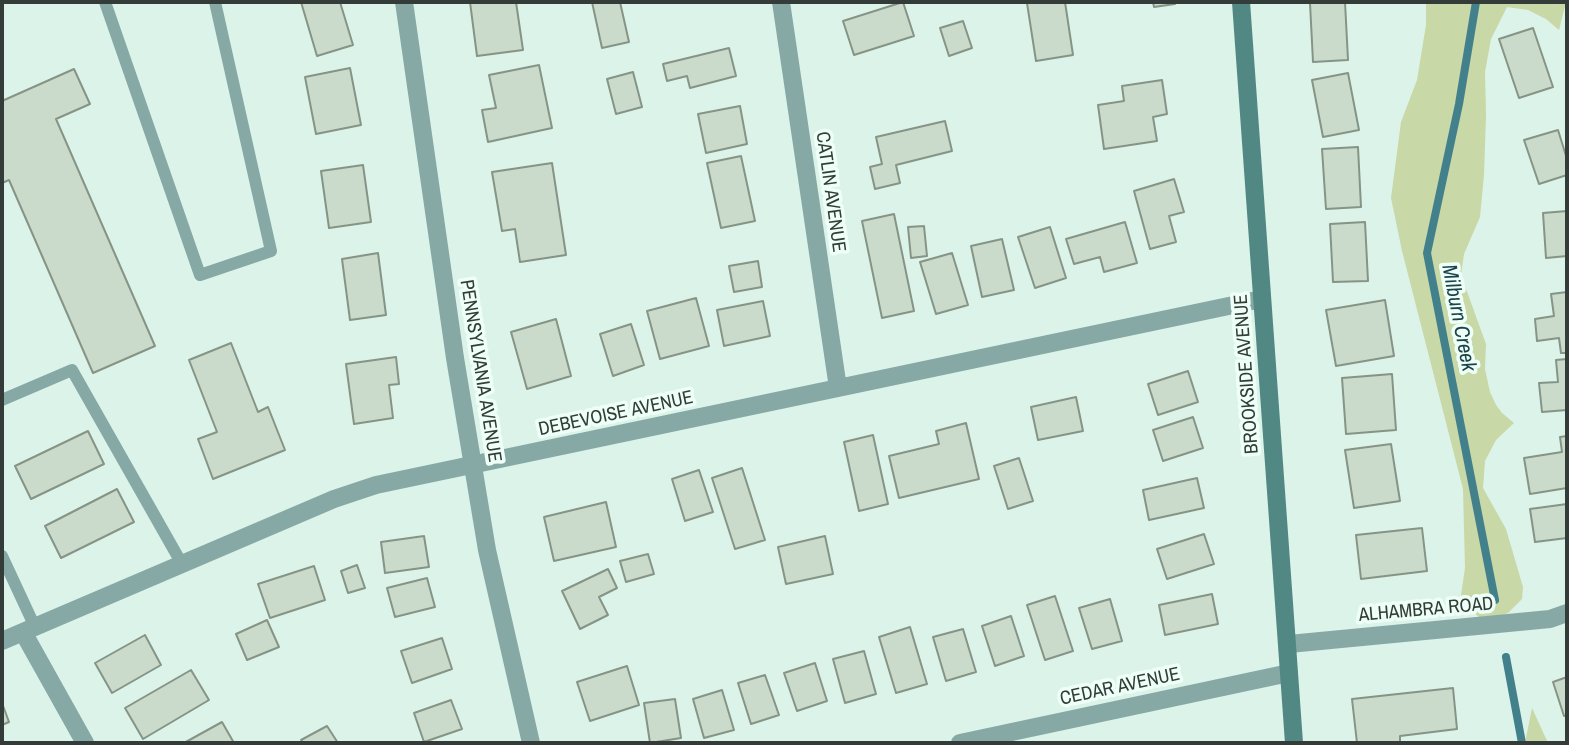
<!DOCTYPE html>
<style>
body{margin:0}
#map{position:relative;width:1569px;height:745px;overflow:hidden;background:#dcf3e9;font-family:"Archivo Narrow",sans-serif}
canvas{display:block}
.frame{position:absolute;inset:0;border:4px solid #333c38;pointer-events:none}
</style>
<div id="map">
<canvas width="1569" height="745"></canvas>
<div class="frame"></div>
</div>
<script>
const ctx = document.querySelector('canvas').getContext('2d');
ctx.lineJoin = 'round';
function fillPath(path, color) { ctx.fillStyle = color; ctx.fill(path, 'evenodd'); }
const shape = rows => new Path2D(rows.map(r => 'M' + r).join(''));
function stroke(path, color, width, dash) { ctx.strokeStyle = color; ctx.lineWidth = width; ctx.lineCap = dash ? 'butt' : 'round'; ctx.setLineDash(dash || []); ctx.stroke(path); }
function label(font, color, halo, rows, align = 'center') {
  ctx.font = font + ' "Archivo Narrow",sans-serif'; ctx.lineWidth = 7; ctx.setLineDash([]); ctx.textBaseline = 'middle'; ctx.strokeStyle = halo; ctx.fillStyle = color; for (const [text, x, y, turn = 0] of rows) {
    ctx.save(); ctx.translate(x, y); ctx.rotate((+turn || 0) * Math.PI / 180); ctx.textAlign = isNaN(turn) ? turn : align; if (halo) ctx.strokeText(text, 0, 0); ctx.fillText(text, 0, 0); ctx.restore();
  }
}
fillPath(shape([
 [1426,2,1566,2,1559,30,1546,19,1528,10,1507,7,1491,39,1485,72,1486,115,1484,175,1480,217,1464,254,1461,275,1486,344,1485,369,1490,392,1496,405,1502,413,1514,423,1496,440,1485,461,1483,488,1506,529,1523,587,1522,599,1508,613,1492,619,1480,618,1467,606,1461,595,1465,568,1463,489,1402,251,1391,198,1401,122,1417,80,1426,25],
 [1532,708,1548,743,1525,743]
]), '#c8d8a7');
stroke(shape([
 [1476,2,1459,104,1427,253,1495,600],
 [1506,657,1522,743]
]), '#42818b', 8);
const building = shape([
 [301,2,340,2,353,45,317,56,301,2],
 [470,2,516,2,523,50,477,56,470,2],
 [592,2,620,2,629,42,602,48,592,2],
 [903,2,914,36,854,55,843,21,903,2],
 [1038,2,1065,2,1073,55,1036,61,1027,3,1038,2],
 [1153,2,1175,2,1175,4,1154,7,1153,2],
 [1345,2,1348,60,1313,62,1310,3,1345,2],
 [963,21,972,48,949,56,940,28,963,21],
 [1533,28,1553,87,1519,98,1499,39,1533,28],
 [729,48,736,76,690,88,687,76,667,81,663,64,729,48],
 [539,65,552,128,488,142,482,110,496,108,489,75,539,65],
 [350,68,361,125,316,134,305,77,350,68],
 [74,69,90,104,56,119,155,346,93,373,9,180,2,183,2,101,74,69],
 [633,72,642,107,616,114,607,79,633,72],
 [1348,73,1359,130,1323,137,1312,80,1348,73],
 [1162,80,1167,114,1153,117,1157,141,1104,149,1098,105,1124,101,1122,86,1162,80],
 [740,106,747,144,706,153,698,114,740,106],
 [945,121,952,151,896,165,900,183,875,189,870,167,882,164,876,137,945,121],
 [1558,130,1567,159,1567,175,1539,184,1524,140,1558,130],
 [1358,147,1361,207,1326,209,1322,149,1358,147],
 [741,156,755,221,721,228,707,163,741,156],
 [552,163,566,255,520,262,515,229,502,231,492,172,552,163],
 [363,165,371,222,329,228,321,171,363,165],
 [1174,179,1184,212,1169,216,1176,242,1150,249,1134,191,1174,179],
 [1567,211,1567,256,1546,258,1543,213,1567,211],
 [894,214,914,311,882,318,862,221,894,214],
 [1125,222,1137,263,1104,272,1100,257,1074,264,1066,239,1125,222],
 [1365,222,1368,281,1333,282,1330,224,1365,222],
 [924,226,927,256,911,258,908,227,924,226],
 [1050,227,1066,278,1035,288,1018,237,1050,227],
 [1002,239,1014,290,982,297,971,246,1002,239],
 [378,253,386,315,350,320,342,259,378,253],
 [952,253,968,305,936,314,920,262,952,253],
 [758,261,762,287,734,292,729,266,758,261],
 [1567,292,1567,353,1561,353,1559,338,1537,341,1535,319,1554,316,1551,294,1567,292],
 [696,298,709,346,660,359,647,311,696,298],
 [1385,300,1394,356,1336,366,1326,310,1385,300],
 [763,301,770,336,724,346,717,310,763,301],
 [556,319,571,376,527,389,511,332,556,319],
 [631,324,644,365,613,376,600,334,631,324],
 [231,343,258,412,268,407,285,450,213,479,198,439,217,432,189,360,231,343],
 [396,357,399,384,389,385,393,418,354,424,346,364,396,357],
 [1567,359,1567,410,1542,412,1539,383,1558,382,1556,360,1567,359],
 [1188,371,1198,402,1158,415,1148,384,1188,371],
 [1392,374,1396,430,1346,434,1342,378,1392,374],
 [1076,397,1083,431,1038,440,1031,407,1076,397],
 [1193,417,1203,448,1163,461,1153,430,1193,417],
 [966,423,979,479,899,498,889,456,939,444,936,431,966,423],
 [88,431,104,464,31,499,15,466,88,431],
 [873,435,888,504,859,511,844,442,873,435],
 [1567,436,1567,488,1530,494,1524,458,1562,452,1560,437,1567,436],
 [1391,444,1400,501,1354,508,1345,450,1391,444],
 [1019,458,1033,501,1008,509,994,466,1019,458],
 [742,468,765,540,735,549,712,478,742,468],
 [699,470,713,512,685,521,672,479,699,470],
 [1197,478,1204,508,1149,520,1143,490,1197,478],
 [117,489,134,522,61,558,45,526,117,489],
 [606,502,616,547,554,561,544,517,606,502],
 [1567,504,1567,538,1535,542,1530,509,1567,504],
 [1422,528,1427,571,1361,579,1356,535,1422,528],
 [1204,534,1214,564,1167,579,1157,549,1204,534],
 [424,536,429,567,385,573,381,542,424,536],
 [825,536,833,574,786,584,778,547,825,536],
 [648,554,654,574,626,582,620,561,648,554],
 [357,565,365,588,348,593,341,571,357,565],
 [314,566,325,600,270,618,258,584,314,566],
 [608,569,617,588,599,597,608,615,580,629,562,591,608,569],
 [427,578,435,607,395,617,387,588,427,578],
 [1212,594,1218,624,1165,635,1159,605,1212,594],
 [1055,596,1073,651,1045,660,1027,605,1055,596],
 [1110,599,1122,641,1092,649,1079,608,1110,599],
 [1011,616,1024,656,995,666,982,626,1011,616],
 [267,620,279,647,247,660,236,634,267,620],
 [910,627,927,684,896,693,879,637,910,627],
 [963,629,976,672,946,681,933,637,963,629],
 [145,635,161,665,112,693,95,663,145,635],
 [442,638,452,669,412,683,401,651,442,638],
 [864,651,876,694,845,703,833,659,864,651],
 [815,663,827,701,797,711,784,673,815,663],
 [627,666,639,705,590,721,577,682,627,666],
 [191,670,209,700,143,739,125,708,191,670],
 [765,675,779,715,751,724,738,683,765,675],
 [1567,677,1567,715,1564,716,1553,682,1567,677],
 [1453,688,1457,729,1400,736,1400,743,1357,743,1352,699,1453,688],
 [722,690,734,730,704,738,693,699,722,690],
 [675,699,681,738,650,743,644,703,675,699],
 [451,700,462,729,424,742,414,713,451,700],
 [2,703,9,722,2,725,2,703],
 [222,722,234,743,184,743,222,722],
 [327,726,338,743,303,743,301,740,327,726]
]);
fillPath(building, '#cbdbcb');
stroke(building, '#869486', 2);
stroke(shape([
 [105,2,200,275,271,251,215,2],
 [2,400,72,370,182,564],
 [2,556,35,627]
]), '#86a9a6', 12);
stroke(shape([
 [781,2,838,388],
 [23,632,85,743],
 [2,641,334,499,376,485,1262,299],
 [1289,644,1550,619,1567,613],
 [960,743,1289,673]
]), '#86a9a6', 18);
stroke(shape([
 [404,2,455,358,487,550,531,743]
]), '#86a9a6', 18);
stroke(shape([
 [1241,2,1294,743]
]), '#528884', 18);
label('19px', '#333c38', '#edfff7', [
 ["CATLIN AVENUE",830,192,82],
 ["PENNSYLVANIA AVENUE",480,371,81],
 ["BROOKSIDE AVENUE",1247,374,-94],
 ["DEBEVOISE AVENUE",616,414,-12],
 ["ALHAMBRA ROAD",1426,610,-5],
 ["CEDAR AVENUE",1120,687,-12]
]);
label('italic 21px', '#1c434b', '#edfff7', [
 ["Milburn Creek",1458,318,79]
]);
</script>
